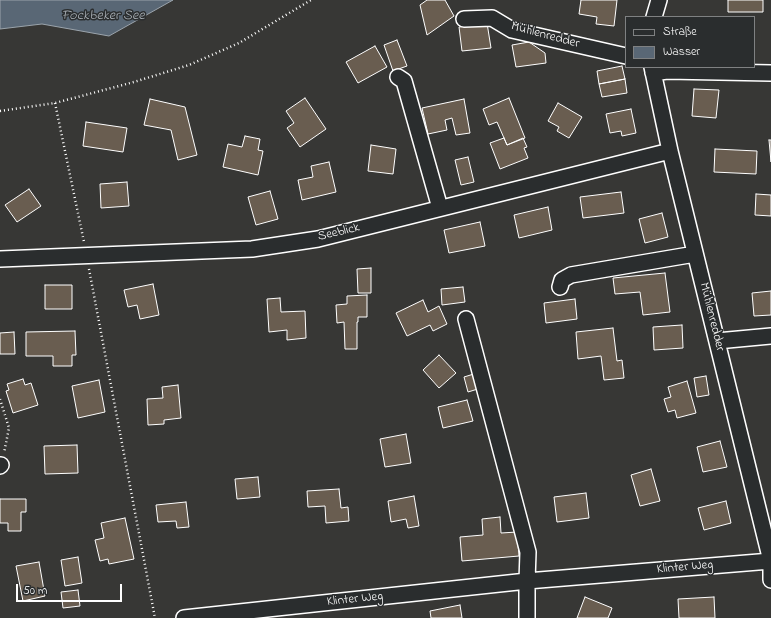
<!DOCTYPE html>
<meta charset="utf-8">
<style>
body{margin:0}
#map{position:relative;width:771px;height:618px;overflow:hidden;background:#373735;font-family:"Indie Flower",sans-serif}
canvas{display:block}
.legend{position:absolute;left:625px;top:16px;width:130px;height:52px;box-sizing:border-box;background:#2a2d2e;border:1px solid #7f8182;margin:0;padding:5px 7px;list-style:none;font-size:12px;color:#fff}
.legend li{display:flex;align-items:center;gap:8px;height:20px}
.legend b{width:20px;border:1px solid #7f8182}
.scale{position:absolute;left:16px;top:584px;width:106px;height:18px;box-sizing:border-box;border:2px solid #fff;border-top:0;padding-left:5px;font-size:12px;line-height:14px;white-space:nowrap;color:#fff;-webkit-text-stroke:3px #2a2d2e;paint-order:stroke}
</style>
<div id="map">
<canvas width="771" height="618"></canvas>
<ul class="legend">
<li><b style="height:5px;background:#2a2d2e"></b>Straße</li>
<li><b style="height:11px;background:#596775"></b>Wasser</li>
</ul>
<div class="scale">50 m</div>
</div>
<script>
const ctx = document.querySelector('canvas').getContext('2d');
ctx.lineJoin = 'round';
function fillPath(path, color) { ctx.fillStyle = color; ctx.fill(path, 'evenodd'); }
const shape = rows => new Path2D(rows.map(r => 'M' + r).join(''));
function stroke(path, color, width, dash) { ctx.strokeStyle = color; ctx.lineWidth = width; ctx.lineCap = dash ? 'butt' : 'round'; ctx.setLineDash(dash || []); ctx.stroke(path); }
function label(font, color, halo, rows, align = 'center') {
  ctx.font = font + ' "Indie Flower",sans-serif'; ctx.lineWidth = 3; ctx.setLineDash([]); ctx.textBaseline = 'middle'; ctx.strokeStyle = halo; ctx.fillStyle = color; for (const [text, x, y, turn = 0] of rows) {
    ctx.save(); ctx.translate(x, y); ctx.rotate((+turn || 0) * Math.PI / 180); ctx.textAlign = isNaN(turn) ? turn : align; if (halo) ctx.strokeText(text, 0, 0); ctx.fillText(text, 0, 0); ctx.restore();
  }
}
const water = shape([
 [0,0,173,0,109,36,42,24,0,29,0,0]
]);
fillPath(water, '#596775');
stroke(water, '#9ba4ac', 1);
const building = shape([
 [427,0,445,0,454,16,427,35,420,5,427,0],
 [581,0,617,0,614,26,596,24,597,17,579,14,581,0],
 [728,0,763,0,763,12,728,12,728,0],
 [487,23,491,48,462,51,459,27,487,23],
 [397,40,407,66,393,71,384,45,397,40],
 [529,42,545,53,546,63,516,67,512,45,529,42],
 [375,46,387,67,358,83,346,62,375,46],
 [622,66,625,79,599,84,597,71,622,66],
 [625,79,627,93,602,97,599,84,625,79],
 [694,89,719,90,716,118,692,116,694,89],
 [305,98,326,129,300,147,287,128,294,123,286,111,305,98],
 [509,98,525,138,507,145,497,122,489,125,483,109,509,98],
 [150,99,185,107,197,155,178,160,171,130,144,125,150,99],
 [464,99,470,133,456,135,452,118,445,120,447,130,428,134,422,108,464,99],
 [558,103,582,117,569,138,557,131,559,127,548,121,558,103],
 [631,109,636,133,622,136,621,131,610,133,606,114,631,109],
 [86,122,127,128,123,152,83,146,86,122],
 [245,136,260,139,258,150,263,151,258,175,223,167,228,144,242,147,245,136],
 [504,138,507,145,523,138,527,147,524,148,528,158,500,169,490,143,504,138],
 [769,140,771,140,771,162,769,140],
 [371,145,396,149,393,174,368,171,371,145],
 [715,149,757,151,756,174,714,172,715,149],
 [468,157,474,182,461,185,455,160,468,157],
 [329,162,336,192,302,200,298,180,313,177,311,166,329,162],
 [127,182,129,206,101,208,100,184,127,182],
 [29,189,41,206,17,222,5,205,29,189],
 [270,191,278,219,256,225,248,197,270,191],
 [621,192,624,213,583,218,580,197,621,192],
 [756,194,771,195,771,216,755,215,756,194],
 [548,207,552,230,519,238,514,215,548,207],
 [662,213,668,237,645,243,639,219,662,213],
 [480,222,485,246,449,253,444,230,480,222],
 [371,268,371,293,358,293,357,269,371,268],
 [665,273,670,312,643,315,640,292,615,294,613,278,665,273],
 [153,284,159,315,140,319,137,305,128,307,124,290,153,284],
 [45,285,72,285,72,309,45,309,45,285],
 [463,287,465,302,442,305,441,289,463,287],
 [771,291,771,315,754,316,752,293,771,291],
 [367,295,367,317,358,317,358,322,357,322,357,349,345,349,344,322,337,323,336,305,347,304,347,296,367,295],
 [280,298,281,312,305,311,306,338,287,340,287,330,269,332,267,299,280,298],
 [575,299,577,319,546,323,544,303,575,299],
 [423,300,428,312,439,306,447,324,433,331,430,325,407,336,396,313,423,300],
 [682,325,683,348,654,350,653,327,682,325],
 [613,328,617,361,622,360,624,378,604,380,601,356,578,359,576,332,613,328],
 [75,331,76,355,72,355,72,366,53,366,53,356,26,356,26,332,75,331],
 [14,332,15,354,0,354,0,333,14,332],
 [439,355,456,373,439,388,423,370,439,355],
 [477,373,481,388,468,392,464,377,477,373],
 [706,376,709,395,697,397,694,378,706,376],
 [23,379,25,385,31,383,38,405,13,413,6,391,9,390,7,384,23,379],
 [99,380,105,412,78,418,72,386,99,380],
 [687,381,696,413,677,418,675,410,668,412,664,399,671,397,668,387,687,381],
 [178,385,181,418,164,420,164,424,148,425,147,399,163,398,162,387,178,385],
 [467,400,473,421,443,428,438,407,467,400],
 [406,434,411,463,385,467,380,439,406,434],
 [720,441,727,467,703,472,697,447,720,441],
 [77,445,78,473,45,474,44,446,77,445],
 [651,469,660,501,640,506,631,475,651,469],
 [258,477,260,497,237,499,235,479,258,477],
 [339,489,341,508,348,507,349,521,326,523,325,506,308,507,307,491,339,489],
 [586,493,589,518,557,522,554,497,586,493],
 [414,496,419,526,408,528,406,519,391,522,388,501,414,496],
 [0,499,26,499,26,512,21,512,21,531,8,531,8,523,0,523,0,499],
 [726,501,731,523,704,530,698,508,726,501],
 [186,502,189,527,177,528,176,521,158,522,156,505,186,502],
 [500,517,501,533,517,532,519,556,462,561,460,537,483,535,482,519,500,517],
 [125,518,134,559,109,564,108,559,100,561,95,540,104,538,101,523,125,518],
 [78,557,82,583,65,586,61,560,78,557],
 [39,562,45,596,23,601,16,566,39,562],
 [78,590,80,606,63,608,61,592,78,590],
 [585,597,612,608,608,618,577,618,585,597],
 [714,597,715,618,679,618,678,599,714,597],
 [460,605,462,618,431,618,430,611,460,605]
]);
fillPath(building, '#695d50');
stroke(building, '#fff', 1);
const minor = shape([
 [654,17,659,0],
 [464,19,492,18,512,30,626,56],
 [652,67,670,151,771,561,771,580],
 [653,73,667,71,771,73],
 [398,77,404,81,440,208],
 [0,259,252,249,318,239,670,151],
 [560,287,562,280,571,275,695,254],
 [466,319,528,552,527,581,527,618],
 [717,341,771,336],
 [0,466,1,465],
 [184,618,527,581,771,561]
]);
stroke(minor, '#fff', 18);
stroke(shape([
 [55,103,84,242],
 [0,111,55,103,134,82,189,65,239,43,311,0],
 [89,269,155,618],
 [0,399,9,428,4,453]
]), '#fff', 2.5, [1, 3]);
stroke(minor, '#2a2d2e', 15);
label('13px', '#fff', '#2a2d2e', [
 ["Mühlenredder",545,36,15],
 ["Seeblick",339,233,-13],
 ["Mühlenredder",711,317,76],
 ["Klinter Weg",685,568,-5],
 ["Klinter Weg",355,600,-6]
]);
label('italic 14px', '#acb3ba', '#2a2d2e', [
 ["Fockbeker See",103,17]
]);
</script>
